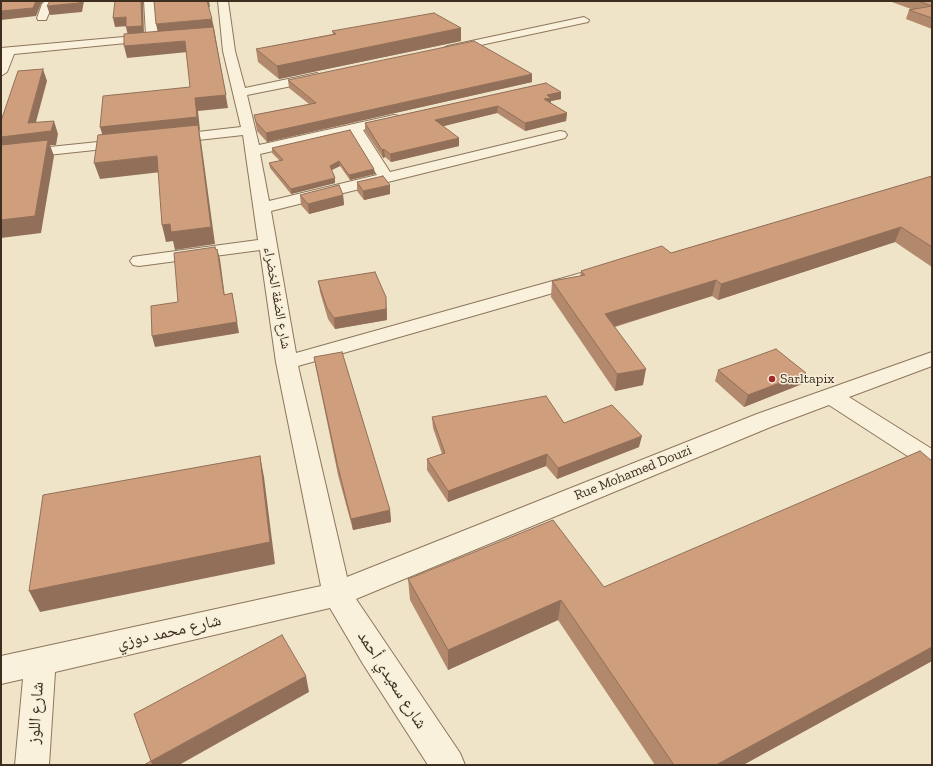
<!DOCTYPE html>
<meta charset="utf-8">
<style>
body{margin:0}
#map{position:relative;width:933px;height:766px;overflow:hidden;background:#f0e4c8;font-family:"Zilla Slab",serif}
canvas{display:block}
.frame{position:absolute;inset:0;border:2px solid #3d2e20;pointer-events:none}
</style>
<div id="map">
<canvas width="933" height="766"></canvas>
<div class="frame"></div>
</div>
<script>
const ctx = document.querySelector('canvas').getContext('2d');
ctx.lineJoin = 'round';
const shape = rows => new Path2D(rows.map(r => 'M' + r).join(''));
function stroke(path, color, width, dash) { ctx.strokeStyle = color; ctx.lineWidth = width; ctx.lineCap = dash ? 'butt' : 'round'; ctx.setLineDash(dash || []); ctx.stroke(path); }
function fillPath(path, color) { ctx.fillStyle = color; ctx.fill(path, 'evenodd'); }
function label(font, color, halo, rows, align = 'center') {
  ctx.font = font + ' "Zilla Slab","Noto Naskh Arabic",serif'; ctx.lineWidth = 3; ctx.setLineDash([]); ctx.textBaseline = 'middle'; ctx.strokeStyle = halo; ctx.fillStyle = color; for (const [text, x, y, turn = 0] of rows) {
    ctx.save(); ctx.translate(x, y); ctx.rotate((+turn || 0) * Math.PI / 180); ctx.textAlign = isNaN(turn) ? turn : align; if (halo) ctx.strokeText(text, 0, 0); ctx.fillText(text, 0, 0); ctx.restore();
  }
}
const minor = shape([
 [45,1,58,1,52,6,46,20,38,20,37,18,42,4,45,1],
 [144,1,154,1,159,38,157,40,14,54,7,72,1,76,1,48,146,35,144,1],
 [218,1,228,1,235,51,245,88,317,73,323,77,317,81,247,95,259,145,394,115,399,116,401,119,399,122,363,130,390,172,560,131,565,132,567,135,565,138,271,211,296,353,574,275,581,273,588,275,590,279,588,283,298,366,347,577,757,414,932,352,932,366,849,397,932,449,932,469,923,466,829,405,773,426,356,599,460,753,465,765,428,765,363,664,330,608,55,672,49,765,15,765,23,679,1,684,1,656,321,586,276,362,260,250,139,266,133,265,130,261,133,257,139,256,258,240,243,135,171,143,166,142,164,139,166,136,171,135,241,127,223,51,218,1],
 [351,133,377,175,269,201,260,154,351,133],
 [584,17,589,20,588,22,448,52,442,49,448,46,584,17],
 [127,139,132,140,134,143,132,146,1,160,1,152,127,139]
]);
stroke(minor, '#8d765c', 2);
fillPath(minor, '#faf1dc');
fillPath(shape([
 [889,1,932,1,932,29,906,19,909,10,911,9],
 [461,28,461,41,279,79,258,62,256,49,333,34,332,31],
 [288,80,532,82,267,142,257,131,254,115,309,104,289,88],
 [546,83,561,99,551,101,551,104,567,113,566,121,525,131,497,113,443,126,459,146,391,162,385,157,383,158,365,131,365,123],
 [350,130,375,174,350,180,340,166,331,170,335,178,335,183,291,194,270,168,269,163,280,161,272,153,272,148],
 [932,176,932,267,895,242,718,300,712,296,615,327,643,385,615,391,551,297,552,281,580,276,581,271,671,253],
 [357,182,390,194,364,200,357,191],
 [300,195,343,195,344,205,309,214,301,205],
 [318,281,387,308,387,320,335,329,328,319,320,292],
 [314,357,390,510,391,522,353,530,338,475,316,368],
 [718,370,806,373,802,384,744,407,715,381],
 [432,417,564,423,639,447,557,479,546,466,448,502,427,470,427,459,442,454,433,428],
 [932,461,932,661,743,765,655,765,558,620,448,670,410,600,408,579,604,587]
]), '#b2896c');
fillPath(shape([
 [36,1,43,1,41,4,36,16,1,20,1,11],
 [80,1,84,1,82,12,50,15,47,6],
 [141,1,143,1,144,35,128,36,126,27],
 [207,1,209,1,210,7,208,7],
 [126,17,129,26,115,27,113,18],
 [212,19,214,28,158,33,156,24],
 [214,28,228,108,198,111,200,130,199,130,201,141,215,244,175,250,173,241,166,242,162,225,198,130,104,140,100,127,195,98],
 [461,28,461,41,279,79,277,66],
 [185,41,188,52,127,58,124,46],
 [43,69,47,81,33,133,54,121,58,134,56,145,50,145,54,156,41,233,1,238,1,137,28,123],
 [532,74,532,82,267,142,266,133],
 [561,92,561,99,551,101,551,105,544,99,547,95],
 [498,106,497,113,436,128,435,120],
 [567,113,566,121,525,131,525,123],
 [459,138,459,146,391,162,390,154],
 [384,149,385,157,383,158,382,150],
 [157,156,161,172,100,179,94,163],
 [339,161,340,166,330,171,330,166],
 [374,169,375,174,350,180,349,175],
 [335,178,335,183,291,194,291,189],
 [390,185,390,194,364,200,363,191],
 [343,195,344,205,309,214,308,204],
 [901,227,895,242,718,300,721,284],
 [217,249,220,259,226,305,224,295],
 [716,280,712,296,603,330,605,314],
 [232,293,239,333,155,347,152,336],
 [386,297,387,320,335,329,334,318],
 [646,369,643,385,615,391,617,374],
 [806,373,802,384,744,407,748,395],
 [642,436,639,447,557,479,558,468],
 [547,454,546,466,448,502,448,491],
 [260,456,264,477,275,564,40,612,29,591],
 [390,510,391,522,353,530,351,519],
 [561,600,558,620,448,670,448,650],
 [932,647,932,661,743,765,716,765],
 [306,676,309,692,179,765,153,765,151,761]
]), '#916f58');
const building = shape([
 [1,1,36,1,33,8,1,11,1,1],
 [50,1,80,1,79,3,47,6,50,1],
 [115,1,141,1,142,26,126,27,126,17,113,18,115,1],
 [154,1,207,1,212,19,156,24,154,1],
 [918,1,932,1,932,18,909,10,932,6,918,1],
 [434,13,461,28,277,66,256,49,336,34,332,31,434,13],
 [213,27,226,95,195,98,197,117,100,127,103,96,190,87,185,41,124,46,124,34,213,27],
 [474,41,532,74,266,133,256,122,254,115,316,103,288,80,474,41],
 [43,69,28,123,54,121,51,131,1,137,1,121,18,71,43,69],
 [546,83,561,92,547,95,551,98,544,99,567,113,525,123,498,106,435,120,459,138,390,154,384,149,382,150,365,123,546,83],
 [198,125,211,227,171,232,170,224,162,225,157,156,94,163,98,135,198,125],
 [350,130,374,169,349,175,339,161,330,166,335,178,291,189,269,163,283,160,272,148,350,130],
 [48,140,35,216,1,220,1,145,48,140],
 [383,176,390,185,363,191,357,182,383,176],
 [932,176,932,247,901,227,721,284,716,280,605,314,646,369,617,374,552,281,585,275,581,271,662,246,671,253,932,176],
 [339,185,343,195,308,204,300,195,339,185],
 [215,247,216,250,217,249,224,295,232,293,237,322,152,336,151,306,178,302,174,253,215,247],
 [375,272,386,297,386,309,334,318,327,308,318,281,375,272],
 [776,349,806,373,748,395,718,370,776,349],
 [342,352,390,510,351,519,337,463,314,357,342,352],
 [546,396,564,423,612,405,642,436,558,468,547,454,448,491,427,459,445,453,432,417,546,396],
 [920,451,932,461,932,647,716,765,674,765,561,600,448,650,408,579,553,520,604,587,920,451],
 [260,456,270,542,29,591,43,495,260,456],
 [282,635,306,676,151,761,134,714,282,635],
 [151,761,153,765,144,765,151,761]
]);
fillPath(building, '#cf9f7d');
stroke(building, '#916f58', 1);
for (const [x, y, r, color] of [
 [772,379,4,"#9e2a2b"]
]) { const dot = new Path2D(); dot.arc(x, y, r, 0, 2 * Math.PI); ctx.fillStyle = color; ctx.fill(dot); stroke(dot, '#f7eed8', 1.5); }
label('14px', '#3d2e20', '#f7eed8', [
 ["شارع الضفة الخضراء",277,298,80],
 ["Rue Mohamed Douzi",633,473,-22]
]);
label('14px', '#3d2e20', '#f7eed8', [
 ["Sarltapix",780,379]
], 'left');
label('17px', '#3d2e20', '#f7eed8', [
 ["شارع محمد دوزي",169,632,-13],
 ["شارع سعيدي أحمد",392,680,57],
 ["شارع اللوز",36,713,-86]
]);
</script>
